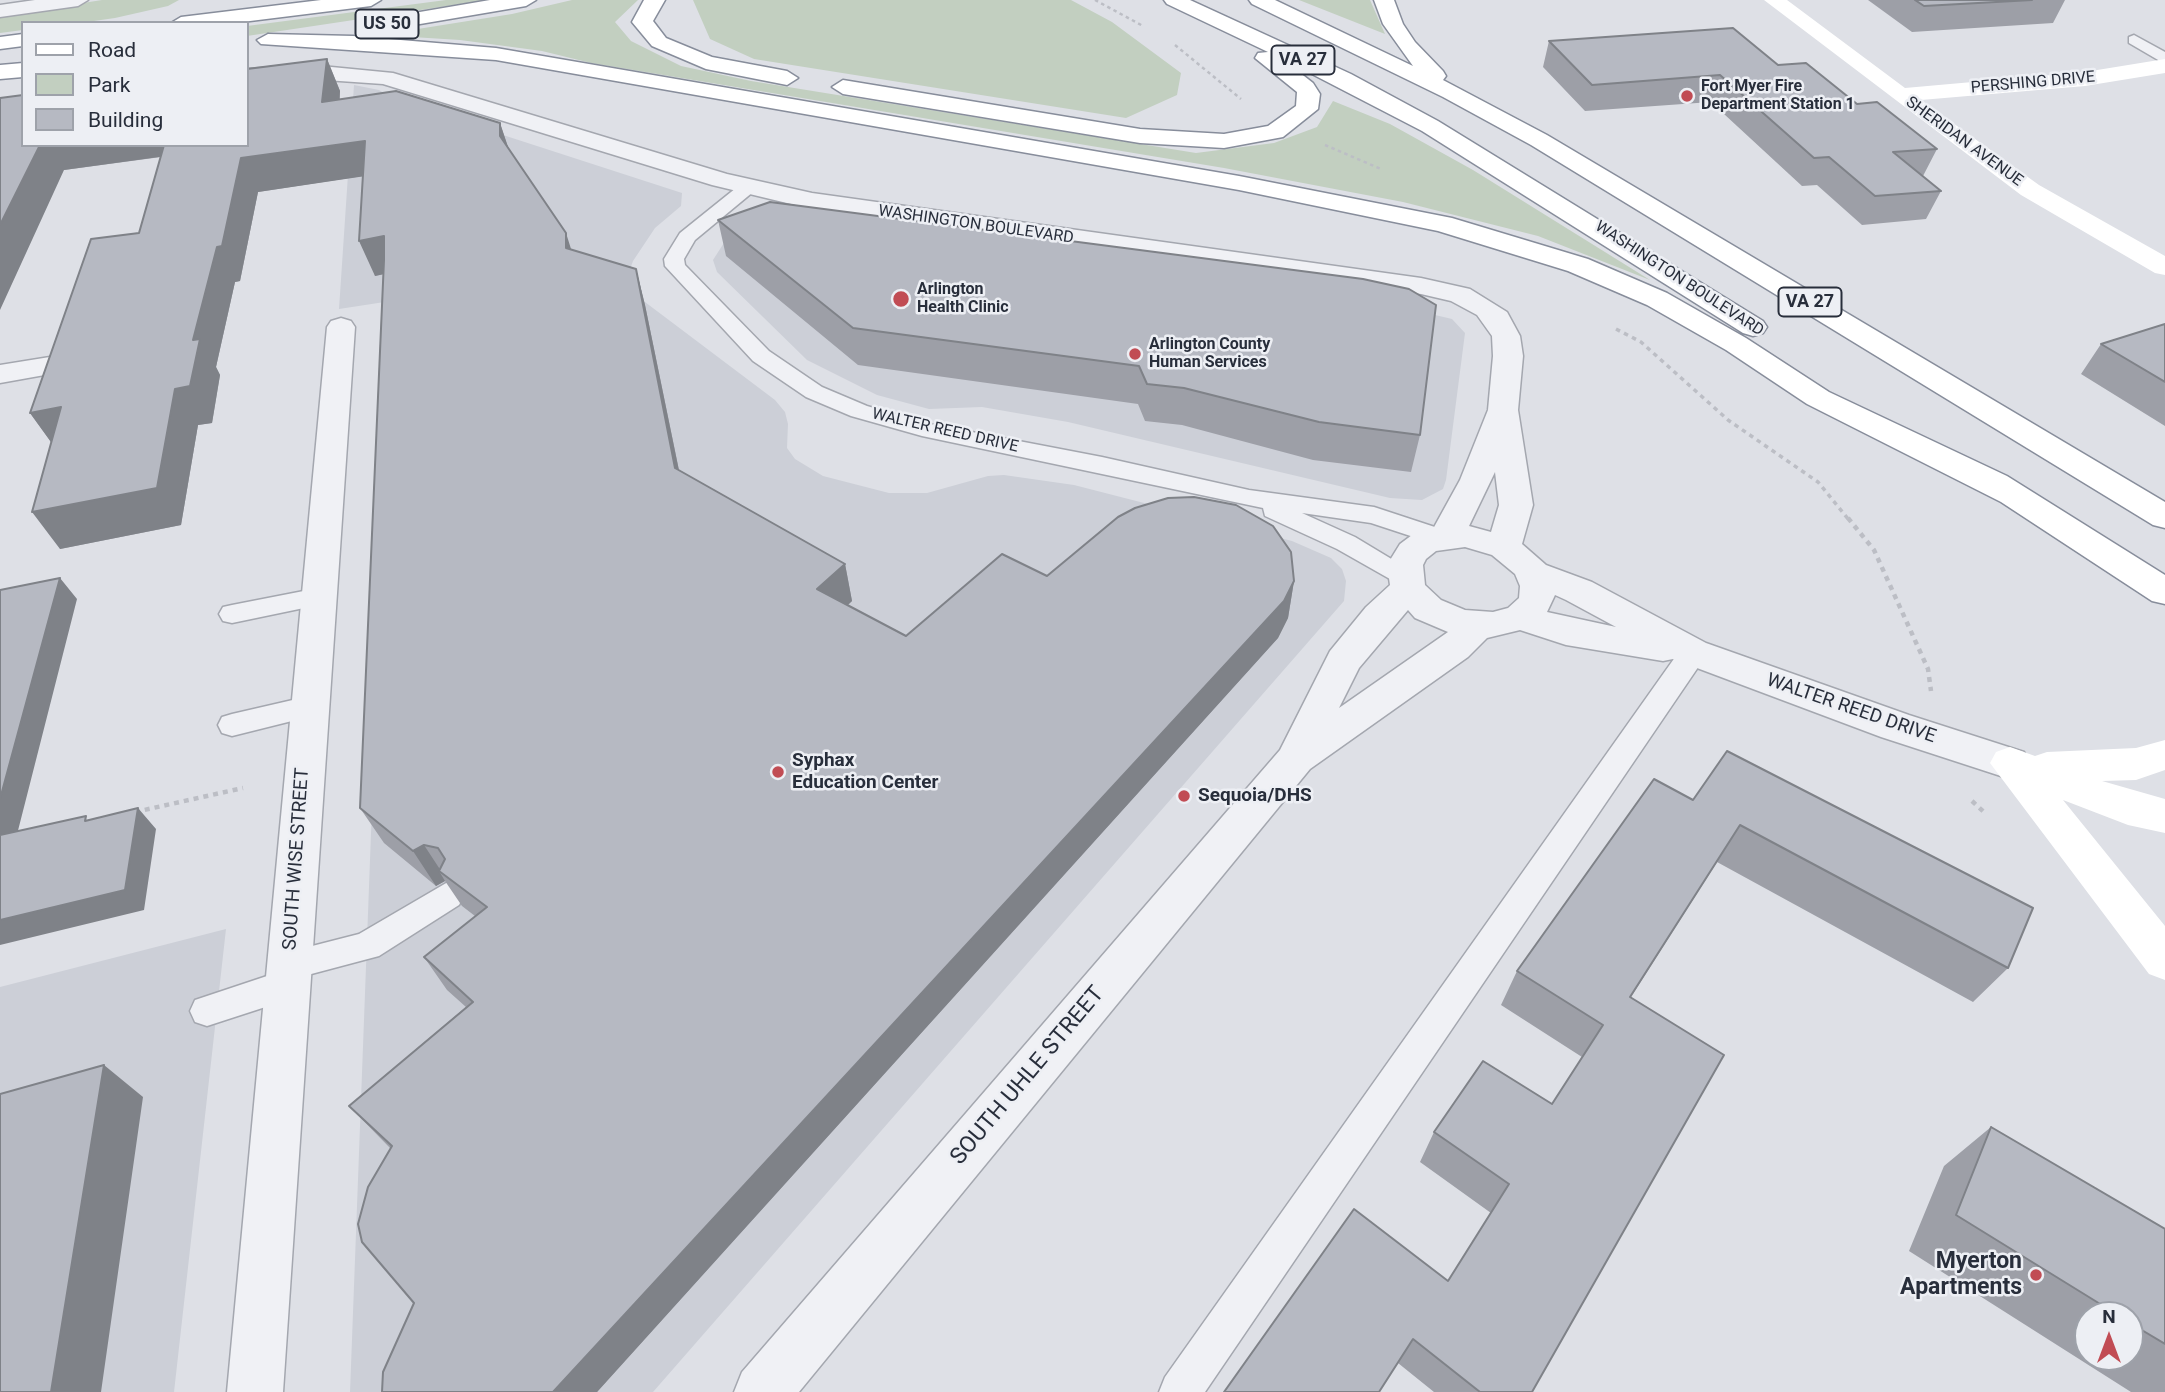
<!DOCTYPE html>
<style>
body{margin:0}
#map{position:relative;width:2165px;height:1392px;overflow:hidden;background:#dee0e6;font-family:Roboto,sans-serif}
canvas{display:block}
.legend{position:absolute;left:21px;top:21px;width:228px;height:126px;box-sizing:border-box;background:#edeff4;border:2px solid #9ea2aa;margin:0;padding:9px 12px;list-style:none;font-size:21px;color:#282e3b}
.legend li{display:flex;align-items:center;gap:14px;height:35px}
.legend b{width:35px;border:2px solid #9ea2aa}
.north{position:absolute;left:2074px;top:1301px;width:70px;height:70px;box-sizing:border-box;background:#edeff4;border:2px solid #9ea2aa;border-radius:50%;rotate:0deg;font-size:19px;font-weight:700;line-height:28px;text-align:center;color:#282e3b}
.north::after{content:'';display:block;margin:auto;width:24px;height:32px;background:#c14c54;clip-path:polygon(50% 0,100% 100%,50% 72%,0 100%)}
</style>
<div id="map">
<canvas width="2165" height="1392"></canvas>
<ul class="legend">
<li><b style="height:9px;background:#fff"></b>Road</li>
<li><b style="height:19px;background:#c2cfc0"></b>Park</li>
<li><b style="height:19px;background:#b6b9c2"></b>Building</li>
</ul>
<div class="north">N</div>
</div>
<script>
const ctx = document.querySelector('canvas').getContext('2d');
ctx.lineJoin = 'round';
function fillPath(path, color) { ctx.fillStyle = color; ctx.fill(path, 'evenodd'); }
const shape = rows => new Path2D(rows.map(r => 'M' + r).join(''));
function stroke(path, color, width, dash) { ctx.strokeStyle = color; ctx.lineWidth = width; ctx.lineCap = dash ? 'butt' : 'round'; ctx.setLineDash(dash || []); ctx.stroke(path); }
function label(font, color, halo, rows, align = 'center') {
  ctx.font = font + ' Roboto,sans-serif'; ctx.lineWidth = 5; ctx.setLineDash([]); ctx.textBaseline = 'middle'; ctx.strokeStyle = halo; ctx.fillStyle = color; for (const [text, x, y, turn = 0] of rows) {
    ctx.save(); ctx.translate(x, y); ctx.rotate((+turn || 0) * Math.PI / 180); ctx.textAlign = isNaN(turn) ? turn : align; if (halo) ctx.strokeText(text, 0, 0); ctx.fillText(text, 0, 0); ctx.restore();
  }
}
fillPath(shape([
 [354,85,379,90,395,100,682,193,681,206,655,228,633,261,629,272,637,296,775,400,785,412,788,424,787,448,795,459,823,476,889,493,927,493,988,476,1004,475,1074,485,1292,541,1331,558,1342,569,1346,581,1344,601,653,1392,350,1392,391,301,339,309],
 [729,235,1418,311,1452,319,1465,333,1446,480,1443,489,1422,500,1390,498,1068,422,982,407,929,409,877,395,807,360,717,272,713,260],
 [226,929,174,1392,0,1392,0,987]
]), '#cccfd7');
fillPath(shape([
 [102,0,179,0,168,6,115,18,80,23,23,23,23,30,0,33,0,16],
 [446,0,487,0,247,36,247,26],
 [572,0,638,0,615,22,631,41,681,66,751,81,1196,153,1274,143,1317,127,1333,101,1390,124,1473,170,1650,280,1538,236,1403,202,1224,168,591,63,542,51,460,40,380,35,512,14],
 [693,0,1071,0,1112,22,1181,73,1177,95,1126,118,754,59,710,39],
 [1299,0,1370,0,1385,34]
]), '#c2cfc0');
const lane = shape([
 [2134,35,2165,52,2165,64,2129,43,2129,37,2134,35],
 [747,183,756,188,753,192,695,240,684,259,685,265,769,351,822,387,867,406,925,423,1102,457,1249,490,1374,507,1450,532,1453,538,1450,544,1441,546,1371,523,1302,513,1355,537,1413,572,1417,578,1413,584,1404,587,1337,549,1265,516,1263,508,922,436,851,416,806,397,753,361,665,266,664,259,680,233,741,184,747,183],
 [319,588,328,591,332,597,328,603,232,623,223,621,219,614,223,607,232,605,319,588],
 [1693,643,1703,646,1707,653,1703,660,1205,1392,1159,1392,1165,1377,1683,646,1693,643],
 [310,696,320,700,324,707,320,714,232,736,222,733,218,725,222,717,232,714,310,696],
 [448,882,459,885,464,895,459,905,379,956,300,977,304,985,299,996,287,1000,207,1026,195,1022,190,1011,195,1000,276,973,272,965,277,955,359,934,448,882]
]);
const street = shape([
 [35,0,88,0,78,6,0,17,0,5,35,0],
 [311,65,393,73,727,174,812,193,1421,278,1470,289,1507,312,1520,336,1523,356,1518,410,1533,505,1522,544,1546,565,1592,582,1706,643,1909,715,2024,752,2030,763,2024,774,2010,779,1881,737,1673,659,1663,661,1566,645,1520,630,1487,638,1468,657,1310,769,799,1392,734,1392,742,1372,1280,750,1330,651,1366,607,1390,585,1387,565,1400,544,1412,535,1433,529,1460,480,1488,410,1493,356,1492,336,1477,315,1451,301,1421,294,812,209,712,185,383,84,311,79,247,83,247,69,311,65],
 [1495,472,1499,505,1491,532,1469,526,1495,472],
 [1465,547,1492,555,1515,574,1520,586,1519,598,1508,608,1493,612,1465,610,1441,600,1425,585,1423,565,1426,559,1436,551,1465,547],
 [1555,595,1566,600,1616,627,1547,612,1555,595],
 [1408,610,1415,618,1448,632,1339,708,1359,668,1408,610],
 [341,318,351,321,355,327,283,1392,227,1392,327,327,331,321,341,318],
 [56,356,67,359,71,365,67,371,0,383,0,365,56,356]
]);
const highway = shape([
 [321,0,381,0,371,6,234,23,171,23,181,17,321,0],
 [490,0,536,0,526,6,367,33,357,27,367,21,490,0],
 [644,0,665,0,653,21,666,38,712,57,787,71,798,78,787,85,706,69,652,46,632,22,644,0],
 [1164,0,1190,0,1351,74,1438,121,1763,321,1767,327,1763,333,1753,336,1743,333,1422,131,1281,58,1313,83,1320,94,1318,109,1283,137,1224,148,1140,143,843,94,832,87,843,80,1140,129,1224,134,1268,126,1296,106,1297,92,1255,58,1258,53,1268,52,1167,4,1164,0],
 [1249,0,1275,0,1413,66,1383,24,1374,0,1394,0,1403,24,1415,42,1443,71,1446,76,1443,80,1547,135,2165,502,2165,528,2153,525,1531,145,1443,97,1252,4,1249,0],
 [23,34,23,46,0,49,0,37,23,34],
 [268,34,353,36,496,48,1239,176,1452,218,1588,259,1667,293,1746,338,1829,392,2007,476,2165,575,2165,604,2152,601,2001,502,1807,404,1726,350,1647,305,1568,271,1438,231,1239,190,496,60,261,44,257,40,268,34],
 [23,63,23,77,0,79,0,65,23,63]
]);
stroke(lane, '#a4a7af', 3);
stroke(street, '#a4a7af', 3);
stroke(highway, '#878d9b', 3);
stroke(shape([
 [1095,0,1143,26],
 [1175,45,1241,99],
 [1325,145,1381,169]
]), '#bcbec5', 2.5, [3.5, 3.5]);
stroke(shape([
 [1616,329,1641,342,1728,420,1818,482,1849,520]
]), '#bcbec5', 3.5, [4.5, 4.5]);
stroke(shape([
 [1848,518,1874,550,1928,669,1931,691],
 [1972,801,1986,814],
 [135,812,243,788]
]), '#bcbec5', 4.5, [5, 5]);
fillPath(lane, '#f0f1f5');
fillPath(street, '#f0f1f5');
fillPath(shape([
 [1764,0,1787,0,1905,88,2085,72,2165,59,2165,73,2085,86,1921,100,2039,185,2165,256,2165,275,2155,273,2021,195,1764,0],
 [2165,740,2165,770,2136,780,2102,781,2165,799,2165,833,2128,825,2063,800,2165,926,2165,980,2149,974,1990,763,1996,752,2010,747,2035,756,2047,752,2136,748,2165,740]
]), '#fff');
fillPath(highway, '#fff');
fillPath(shape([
 [1868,0,2065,0,2053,23,1912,32],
 [1549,41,1778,65,1857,104,1937,149,1923,176,1941,191,1926,219,1862,225,1817,185,1802,186,1711,102,1585,111,1543,67],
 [327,59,340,91,340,99,500,123,509,150,571,250,636,269,645,305,679,470,845,564,852,601,848,605,906,636,1047,576,1294,581,1288,618,1278,638,597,1392,382,1392,414,1303,391,1149,349,1106,466,1007,447,990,424,957,475,916,462,906,445,881,436,886,384,843,360,808,383,274,375,276,363,176,258,192,240,281,235,282,216,367,220,375,212,423,198,425,181,525,60,549,51,442,30,413,139,233,161,157,64,170,0,98],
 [718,220,1420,435,1411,472,1313,460,1182,425,1145,421,1138,404,858,365,726,256],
 [2165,324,2165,426,2081,374,2101,344],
 [1654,779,2008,968,1973,1002,1717,862,1631,997,1532,1392,1434,1392,1398,1363,1448,1281,1491,1213,1420,1162,1434,1132,1552,1104,1582,1057,1501,1005,1517,971],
 [1991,1127,2165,1229,2165,1392,2131,1392,1909,1251,1944,1166],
 [2088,1315,2130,1315,2130,1357,2088,1357]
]), '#9d9fa7');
fillPath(shape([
 [327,59,340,91,336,135,322,102],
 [500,123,511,156,500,136],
 [365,141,379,174,258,192,240,281,235,282,216,367,220,375,212,423,198,425,181,525,60,549,32,512,175,389,217,247,241,158],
 [40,145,185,145,188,153,64,170,0,310,0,225],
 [566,233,577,268,566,248],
 [384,236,399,271,375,276,359,241],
 [636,269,645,305,686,505,675,468],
 [61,407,56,449,30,413],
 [845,564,852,601,825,626,817,589],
 [60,578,77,599,11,858,0,848,0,799],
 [1294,581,1288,618,1278,638,597,1392,553,1392],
 [138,808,156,829,144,910,0,945,0,920],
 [424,845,443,874,439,871,445,881,436,886,413,851],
 [104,1065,143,1097,101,1392,51,1392]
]), '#7f8288');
const building = shape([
 [1915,0,2032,0,1924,6,1915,0],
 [1733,28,1778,65,1806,63,1857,104,1877,102,1937,149,1893,152,1941,191,1875,196,1829,157,1814,158,1720,75,1592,85,1549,41,1733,28],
 [327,59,322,102,396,91,500,123,500,136,566,233,566,248,636,269,675,468,845,564,817,589,906,636,1002,554,1047,576,1118,517,1135,508,1168,498,1194,497,1236,505,1273,526,1291,552,1294,581,1284,601,553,1392,382,1392,383,1372,414,1303,362,1242,358,1224,368,1187,392,1146,349,1106,473,1002,424,957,487,907,439,871,445,859,438,848,424,845,413,851,360,808,384,260,384,236,359,241,365,141,241,158,222,246,217,247,193,340,200,339,190,386,175,389,157,488,32,512,61,407,30,413,91,239,139,233,164,145,247,145,247,69,327,59],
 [23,95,23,145,40,145,0,225,0,98,23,95],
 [770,202,1363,279,1409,289,1436,305,1420,435,1319,422,1184,388,1147,384,1139,366,853,328,718,220,770,202],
 [2165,324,2165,382,2101,344,2165,324],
 [60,578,0,799,0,590,60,578],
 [1727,751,2033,908,2008,968,1740,825,1630,997,1724,1055,1532,1392,1480,1392,1413,1339,1379,1392,1224,1392,1354,1209,1448,1281,1509,1184,1434,1132,1483,1061,1552,1104,1603,1025,1517,971,1654,779,1693,800,1727,751],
 [138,808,125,890,0,920,0,835,86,816,85,821,138,808],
 [104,1065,51,1392,0,1392,0,1094,104,1065],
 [1991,1127,2165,1229,2165,1344,2130,1323,2130,1315,2118,1315,1956,1215,1991,1127]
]);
fillPath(building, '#b6b9c2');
stroke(building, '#7f8288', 2);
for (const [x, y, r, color] of [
 [1687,96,7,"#c14c54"],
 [901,299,9,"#c14c54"],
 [1135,354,7,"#c14c54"],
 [778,772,7,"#c14c54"],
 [1184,796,7,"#c14c54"],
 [2036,1275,7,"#c14c54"]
]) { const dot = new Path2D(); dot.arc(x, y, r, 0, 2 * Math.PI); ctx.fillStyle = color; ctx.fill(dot); stroke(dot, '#edeff4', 2.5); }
label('16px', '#282e3b', '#edeff4', [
 ["PERSHING DRIVE",2033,83,-5],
 ["SHERIDAN AVENUE",1964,142,36],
 ["WASHINGTON BOULEVARD",976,225,8],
 ["WASHINGTON BOULEVARD",1679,279,33],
 ["WALTER REED DRIVE",945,431,13]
]);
label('bold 16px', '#282e3b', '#edeff4', [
 ["Fort Myer Fire",1701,87],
 ["Department Station 1",1701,105],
 ["Arlington",917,290],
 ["Health Clinic",917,308],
 ["Arlington County",1149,345],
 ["Human Services",1149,363]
], 'left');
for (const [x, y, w] of [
 [387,24,63],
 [1303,60,63],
 [1810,302,63]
]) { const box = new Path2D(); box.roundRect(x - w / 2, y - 14.5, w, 29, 5); ctx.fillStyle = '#edeff4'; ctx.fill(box); stroke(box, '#282e3b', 2); }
label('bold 18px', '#282e3b', null, [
 ["US 50",387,24],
 ["VA 27",1303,60],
 ["VA 27",1810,302]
]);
label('19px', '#282e3b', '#edeff4', [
 ["WALTER REED DRIVE",1851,709,19],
 ["SOUTH WISE STREET",297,859,-86]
]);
label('bold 19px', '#282e3b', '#edeff4', [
 ["Syphax",792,761],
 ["Education Center",792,783],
 ["Sequoia/DHS",1198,796]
], 'left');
label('23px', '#282e3b', '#edeff4', [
 ["SOUTH UHLE STREET",1028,1076,-50]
]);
label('bold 23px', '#282e3b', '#edeff4', [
 ["Myerton",2022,1262],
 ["Apartments",2022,1288]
], 'right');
</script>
